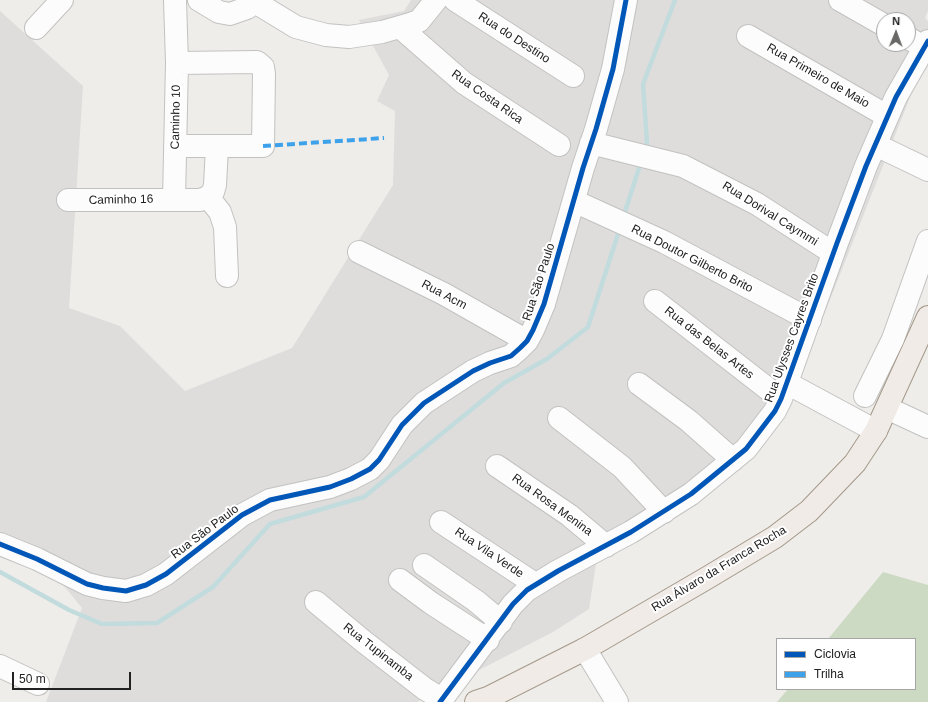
<!DOCTYPE html>
<meta charset="utf-8">
<style>
body{margin:0}
#map{position:relative;width:928px;height:702px;overflow:hidden;background:#efedea;font-family:Helvetica,sans-serif}
canvas{display:block}
.legend{position:absolute;left:776px;top:638px;width:140px;height:52px;box-sizing:border-box;background:#fff;border:1px solid #a6a6a6;margin:0;padding:5px 7px;list-style:none;font-size:12px;color:#212121}
.legend li{display:flex;align-items:center;gap:8px;height:20px}
.legend b{width:20px;border:1px solid #a6a6a6}
.north{position:absolute;left:876px;top:12px;width:40px;height:40px;box-sizing:border-box;background:#fff;border:1px solid #a6a6a6;border-radius:50%;rotate:1deg;font-size:11px;font-weight:700;line-height:16px;text-align:center;color:#212121}
.north::after{content:'';display:block;margin:auto;width:14px;height:18px;background:#696867;clip-path:polygon(50% 0,100% 100%,50% 72%,0 100%)}
.scale{position:absolute;left:12px;top:672px;width:119px;height:18px;box-sizing:border-box;border:2px solid #212121;border-top:0;padding-left:5px;font-size:12px;line-height:14px;white-space:nowrap;color:#212121;-webkit-text-stroke:3px #fff;paint-order:stroke}
</style>
<div id="map">
<canvas width="928" height="702"></canvas>
<ul class="legend">
<li><b style="height:5px;background:#0057b8"></b>Ciclovia</li>
<li><b style="height:5px;background:#3ea2ea"></b>Trilha</li>
</ul>
<div class="north">N</div>
<div class="scale">50 m</div>
</div>
<script>
const ctx = document.querySelector('canvas').getContext('2d');
ctx.lineJoin = 'round';
function fillPath(path, color) { ctx.fillStyle = color; ctx.fill(path, 'evenodd'); }
const shape = rows => new Path2D(rows.map(r => 'M' + r).join(''));
function stroke(path, color, width, dash) { ctx.strokeStyle = color; ctx.lineWidth = width; ctx.lineCap = dash ? 'butt' : 'round'; ctx.setLineDash(dash || []); ctx.stroke(path); }
function label(font, color, halo, rows, align = 'center') {
  ctx.font = font + ' Helvetica,sans-serif'; ctx.lineWidth = 4; ctx.setLineDash([]); ctx.textBaseline = 'middle'; ctx.strokeStyle = halo; ctx.fillStyle = color; for (const [text, x, y, turn = 0] of rows) {
    ctx.save(); ctx.translate(x, y); ctx.rotate((+turn || 0) * Math.PI / 180); ctx.textAlign = isNaN(turn) ? turn : align; if (halo) ctx.strokeText(text, 0, 0); ctx.fillText(text, 0, 0); ctx.restore();
  }
}
fillPath(shape([
 [411,0,928,0,928,11,925,18,928,21,928,52,786,411,598,551,589,609,553,632,417,702,46,702,82,608,60,581,0,552,0,11,83,86,69,308,120,326,185,391,292,348,393,185,395,111,377,101,389,75,359,20,404,11],
 [884,20,908,20,908,44,884,44]
]), '#dedddc');
fillPath(shape([
 [883,572,928,585,928,702,777,702,788,689,915,689,915,639,828,639]
]), '#cddac3');
stroke(shape([
 [644,151,647,143,643,84,675,0],
 [623,218,641,162],
 [0,572,69,610,102,624,157,623,213,587,270,524,364,497,504,383,547,359,588,327,620,228]
]), '#c2dbdd', 4.5);
const minor = shape([
 [199,0,219,12,230,14,247,8,256,0],
 [455,0,573,76],
 [840,0,884,25],
 [255,2,296,27,326,35,349,37,382,32,410,24,419,21,436,0],
 [36,28,62,0],
 [401,28,464,83,559,145],
 [748,36,887,116],
 [908,38,924,47],
 [591,143,683,166,757,204,833,253],
 [876,145,928,170],
 [175,146,263,146,264,74,263,67,257,62,177,63],
 [208,197,220,212,225,227,227,276],
 [208,197,213,192,215,185,217,147],
 [174,199,177,63,175,0],
 [68,200,200,200,208,197],
 [574,201,664,242,810,320],
 [359,252,444,294,527,341],
 [655,301,781,399],
 [787,383,876,431],
 [639,384,689,421,733,460],
 [865,396,893,339,928,241],
 [887,408,928,427],
 [559,418,622,467,664,512],
 [497,466,569,515,606,546],
 [441,522,535,584],
 [0,544,37,559,87,584,103,588,126,591,146,585,166,574,242,515,270,500,330,487,351,479,370,469,379,460,402,425,424,403,473,371,490,363,511,356,520,348,527,341,533,330,544,304,583,168,596,129,613,69,626,0],
 [424,565,476,601,501,622],
 [400,580,431,603,488,640],
 [316,602,363,641,425,689,442,699],
 [585,649,617,702],
 [0,666,38,684],
 [440,702,513,604,527,590,558,571,631,532,691,494,746,449,775,411,781,399,837,243,866,166,896,97,928,41]
]);
const major = shape([
 [476,702,488,698,585,649,707,578,775,537,809,511,855,463,876,431,928,317]
]);
stroke(minor, '#c2c2c0', 24);
stroke(major, '#a39889', 24);
stroke(minor, '#fdfcfc', 22);
stroke(major, '#f0ebe7', 22);
stroke(shape([
 [263,146,384,138]
]), '#3ea2ea', 4, [8, 4]);
stroke(shape([
 [0,544,37,559,87,584,103,588,126,591,146,585,166,574,242,515,270,500,330,487,351,479,370,469,379,460,402,425,424,403,473,371,490,363,511,356,520,348,527,341,533,330,544,304,583,168,596,129,613,69,626,0],
 [440,702,513,604,527,590,558,571,631,532,691,494,746,449,775,411,781,399,837,243,866,166,896,97,928,41]
]), '#0057b8', 5);
label('12px', '#212121', '#fff', [
 ["Rua do Destino",514,38,33],
 ["Rua Primeiro de Maio",818,76,30],
 ["Rua Costa Rica",487,97,35],
 ["Caminho 10",176,117,-89],
 ["Caminho 16",121,200,-1],
 ["Rua Dorival Caymmi",770,214,32],
 ["Rua Doutor Gilberto Brito",692,259,27],
 ["Rua São Paulo",539,282,-72],
 ["Rua Acm",444,295,28],
 ["Rua Ulysses Cayres Brito",792,338,-70],
 ["Rua das Belas Artes",709,343,38],
 ["Rua Rosa Menina",552,505,36],
 ["Rua São Paulo",205,532,-37],
 ["Rua Vila Verde",489,553,34],
 ["Rua Álvaro da Franca Rocha",719,569,-31],
 ["Rua Tupinamba",378,652,38]
]);
</script>
